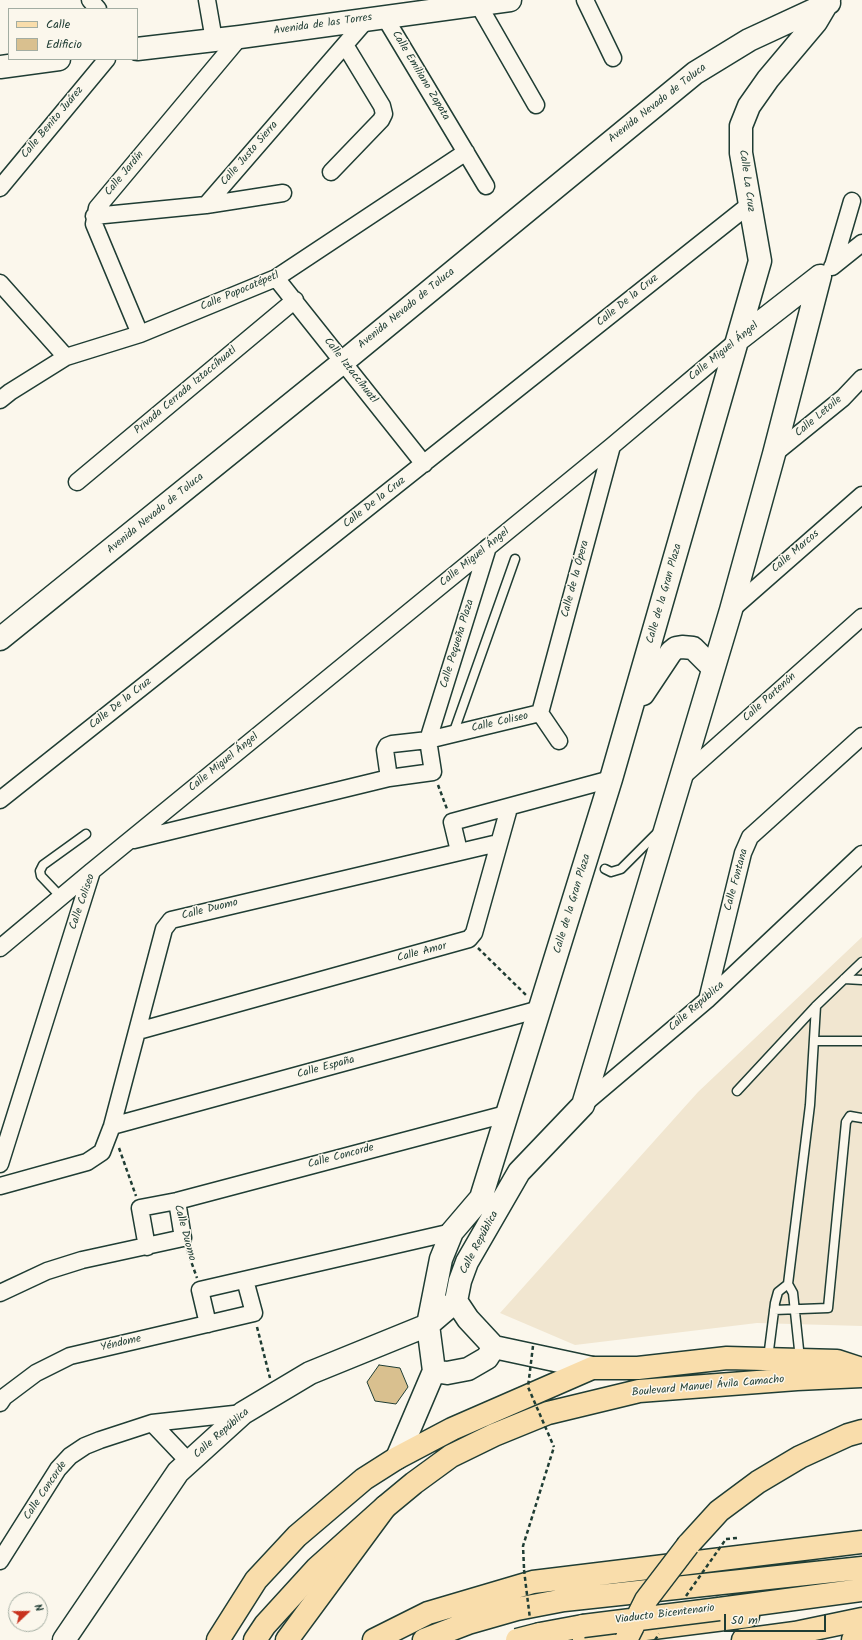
<!DOCTYPE html>
<meta charset="utf-8">
<style>
body{margin:0}
#map{position:relative;width:862px;height:1640px;overflow:hidden;background:#fbf7ec;font-family:Kalam,sans-serif}
canvas{display:block}
.legend{position:absolute;left:8px;top:8px;width:130px;height:52px;box-sizing:border-box;background:#fbf7ec;border:1px solid #a3ada2;margin:0;padding:5px 7px;list-style:none;font-size:12px;color:#1f3d34}
.legend li{display:flex;align-items:center;gap:8px;height:20px}
.legend b{width:20px;border:1px solid #a3ada2}
.north{position:absolute;left:8px;top:1592px;width:40px;height:40px;box-sizing:border-box;background:#fbf7ec;border:1px solid #a3ada2;border-radius:50%;rotate:68deg;font-size:11px;font-weight:700;line-height:16px;text-align:center;color:#1f3d34}
.north::after{content:'';display:block;margin:auto;width:14px;height:18px;background:#c8321e;clip-path:polygon(50% 0,100% 100%,50% 72%,0 100%)}
.scale{position:absolute;left:724px;top:1614px;width:102px;height:18px;box-sizing:border-box;border:2px solid #1f3d34;border-top:0;padding-left:5px;font-size:12px;line-height:14px;white-space:nowrap;color:#1f3d34;-webkit-text-stroke:3px #fbf7ec;paint-order:stroke}
</style>
<div id="map">
<canvas width="862" height="1640"></canvas>
<ul class="legend">
<li><b style="height:5px;background:#f9ddab"></b>Calle</li>
<li><b style="height:11px;background:#d9c08f"></b>Edificio</li>
</ul>
<div class="north">N</div>
<div class="scale">50 m</div>
</div>
<script>
const ctx = document.querySelector('canvas').getContext('2d');
ctx.lineJoin = 'round';
function fillPath(path, color) { ctx.fillStyle = color; ctx.fill(path, 'evenodd'); }
const shape = rows => new Path2D(rows.map(r => 'M' + r).join(''));
function stroke(path, color, width, dash) { ctx.strokeStyle = color; ctx.lineWidth = width; ctx.lineCap = dash ? 'butt' : 'round'; ctx.setLineDash(dash || []); ctx.stroke(path); }
function label(font, color, halo, rows, align = 'center') {
  ctx.font = font + ' Kalam,sans-serif'; ctx.lineWidth = 3; ctx.setLineDash([]); ctx.textBaseline = 'middle'; ctx.strokeStyle = halo; ctx.fillStyle = color; for (const [text, x, y, turn = 0] of rows) {
    ctx.save(); ctx.translate(x, y); ctx.rotate((+turn || 0) * Math.PI / 180); ctx.textAlign = isNaN(turn) ? turn : align; if (halo) ctx.strokeText(text, 0, 0); ctx.fillText(text, 0, 0); ctx.restore();
  }
}
fillPath(shape([
 [862,937,862,1326,757,1323,575,1345,500,1313,698,1092]
]), '#f1e6d0');
const building = shape([
 [379,1365,400,1368,408,1387,396,1404,375,1401,367,1382,379,1365]
]);
fillPath(building, '#d9c08f');
stroke(building, '#1f3d34', 1);
const lane = shape([
 [453,734,515,559],
 [605,869,611,872,621,869,659,831],
 [61,897,41,876,40,871,43,865,86,834],
 [844,979,862,980],
 [814,1041,862,1041],
 [737,1091,816,1006,862,962],
 [774,1310,828,1308,846,1122,850,1116,862,1118],
 [768,1358,775,1303,778,1292,788,1284],
 [800,1359,793,1293,788,1284,810,1105,816,1006]
]);
const street = shape([
 [90,0,98,9],
 [207,0,214,40],
 [585,0,613,58],
 [478,4,536,105],
 [384,16,486,186],
 [331,172,381,120,384,114,382,106,345,45],
 [0,188,107,59],
 [206,205,283,193],
 [94,216,206,205,368,18],
 [833,266,852,201],
 [832,267,862,243],
 [276,278,424,464],
 [0,283,66,357],
 [140,334,94,224,97,208,240,37],
 [0,400,10,392,66,357,140,334,276,278,466,152],
 [774,454,843,398,862,378],
 [77,482,295,300],
 [731,610,862,495],
 [540,713,612,446],
 [389,778,385,750,387,746,392,744,428,740,540,713,559,741],
 [680,779,862,617],
 [0,800,749,205],
 [134,840,389,778,433,772,428,740,488,547],
 [459,851,452,822,611,779],
 [0,948,92,871],
 [707,1000,743,853,750,837,862,736],
 [138,1031,469,939,474,933,509,808],
 [583,1105,707,1000,862,854],
 [112,1126,540,1009],
 [0,1164,92,871,612,446,739,339],
 [0,1186,87,1162,102,1152,112,1126,164,929,171,920,498,843],
 [147,1247,140,1208,177,1201,506,1114],
 [0,1293,47,1271,82,1260,183,1238,177,1201],
 [208,1324,200,1290,452,1232],
 [0,1403,4,1397,36,1373,70,1356,254,1313,245,1280],
 [152,1423,189,1462],
 [0,1561,58,1469,70,1456,85,1446,100,1440,152,1423,243,1413]
]);
const secondary = shape([
 [137,49,240,37,510,0],
 [0,67,59,59],
 [739,339,820,276],
 [0,639,343,362,695,73,749,40,829,3],
 [643,694,671,652,676,648,682,647,693,648,713,668],
 [456,1301,468,1319,494,1347,592,1368],
 [434,1371,447,1373,468,1369,487,1358,494,1347],
 [397,1458,434,1371,428,1325,441,1259,452,1232,481,1198,611,779,760,261,741,153,741,126,749,106,768,79,816,22,829,0],
 [64,1640,178,1472,243,1413,310,1373,428,1325,456,1301,460,1281,467,1262,519,1172,583,1105,731,610,774,454,820,276]
]);
const primary = shape([
 [614,1633,748,1616],
 [218,1640,256,1580,297,1536,364,1479,397,1458,452,1429,592,1368,638,1368,727,1358,837,1361,862,1369],
 [255,1640,265,1625,317,1568,385,1507,414,1483,451,1456,494,1435,548,1413,639,1391,797,1379,862,1376],
 [584,1640,601,1634]
]);
const highway = shape([
 [688,1545,719,1511,758,1482,800,1457,848,1435,862,1431],
 [719,1609,862,1590],
 [540,1634,583,1626],
 [287,1640,385,1507],
 [374,1640,428,1613,533,1582,862,1542],
 [424,1640,468,1623,517,1609,564,1600,862,1568],
 [743,1640,795,1633,862,1619],
 [853,1640,862,1637]
]);
stroke(lane, '#1f3d34', 11);
stroke(street, '#1f3d34', 19);
stroke(secondary, '#1f3d34', 25);
stroke(primary, '#1f3d34', 25);
stroke(highway, '#1f3d34', 25);
stroke(shape([
 [438,785,447,809],
 [478,948,526,995],
 [119,1148,136,1196],
 [187,1250,197,1278],
 [257,1327,270,1378],
 [726,1539,737,1538],
 [524,1568,523,1546,554,1447]
]), '#1f3d34', 2.5, [4, 3]);
stroke(lane, '#fbf7ec', 8);
stroke(street, '#fbf7ec', 16);
stroke(secondary, '#fbf7ec', 22);
stroke(primary, '#f9ddab', 22);
stroke(highway, '#f9ddab', 22);
const highwayBridge = shape([
 [583,1626,719,1609],
 [517,1640,540,1634],
 [626,1640,646,1600,688,1545]
]);
stroke(highwayBridge, '#1f3d34', 25, []);
stroke(shape([
 [533,1346,528,1387,554,1447],
 [524,1570,530,1619],
 [686,1596,726,1539],
 [655,1640,659,1634]
]), '#1f3d34', 2.5, [4, 3]);
stroke(highwayBridge, '#f9ddab', 22);
label('11px', '#1f3d34', '#fbf7ec', [
 ["Avenida de las Torres",323,25,-8],
 ["Calle Emiliano Zapata",420,76,59],
 ["Avenida Nevado de Toluca",658,104,-38],
 ["Calle Benito Juárez",53,123,-50],
 ["Calle Justo Sierra",250,154,-49],
 ["Calle Jardín",125,174,-50],
 ["Calle La Cruz",746,181,82],
 ["Calle Popocatépetl",240,292,-23],
 ["Calle De la Cruz",628,301,-39],
 ["Avenida Nevado de Toluca",407,309,-39],
 ["Calle Miguel Ángel",724,352,-39],
 ["Calle Iztaccíhuatl",350,371,52],
 ["Privada Cerrada Iztaccíhuatl",186,391,-40],
 ["Calle Letoile",819,417,-40],
 ["Calle De la Cruz",375,503,-38],
 ["Avenida Nevado de Toluca",156,514,-39],
 ["Calle Marcos",796,552,-41],
 ["Calle Miguel Ángel",475,558,-39],
 ["Calle de la Ópera",576,579,-75],
 ["Calle de la Gran Plaza",665,594,-74],
 ["Calle Pequeña Plaza",458,644,-73],
 ["Calle Partenón",770,698,-42],
 ["Calle De la Cruz",121,704,-38],
 ["Calle Coliseo",500,723,-13],
 ["Calle Miguel Ángel",224,763,-39],
 ["Calle Fontana",737,880,-75],
 ["Calle Coliseo",83,902,-71],
 ["Calle de la Gran Plaza",573,904,-73],
 ["Calle Duomo",210,910,-14],
 ["Calle Amor",422,953,-15],
 ["Calle República",697,1007,-41],
 ["Calle España",326,1068,-15],
 ["Calle Concorde",341,1157,-15],
 ["Calle Duomo",184,1233,75],
 ["Calle República",480,1243,-62],
 ["Yéndome",121,1344,-13],
 ["Boulevard Manuel Ávila Camacho",708,1387,-5],
 ["Calle República",222,1434,-41],
 ["Calle Concorde",46,1491,-56],
 ["Viaducto Bicentenario",665,1615,-7]
]);
</script>
